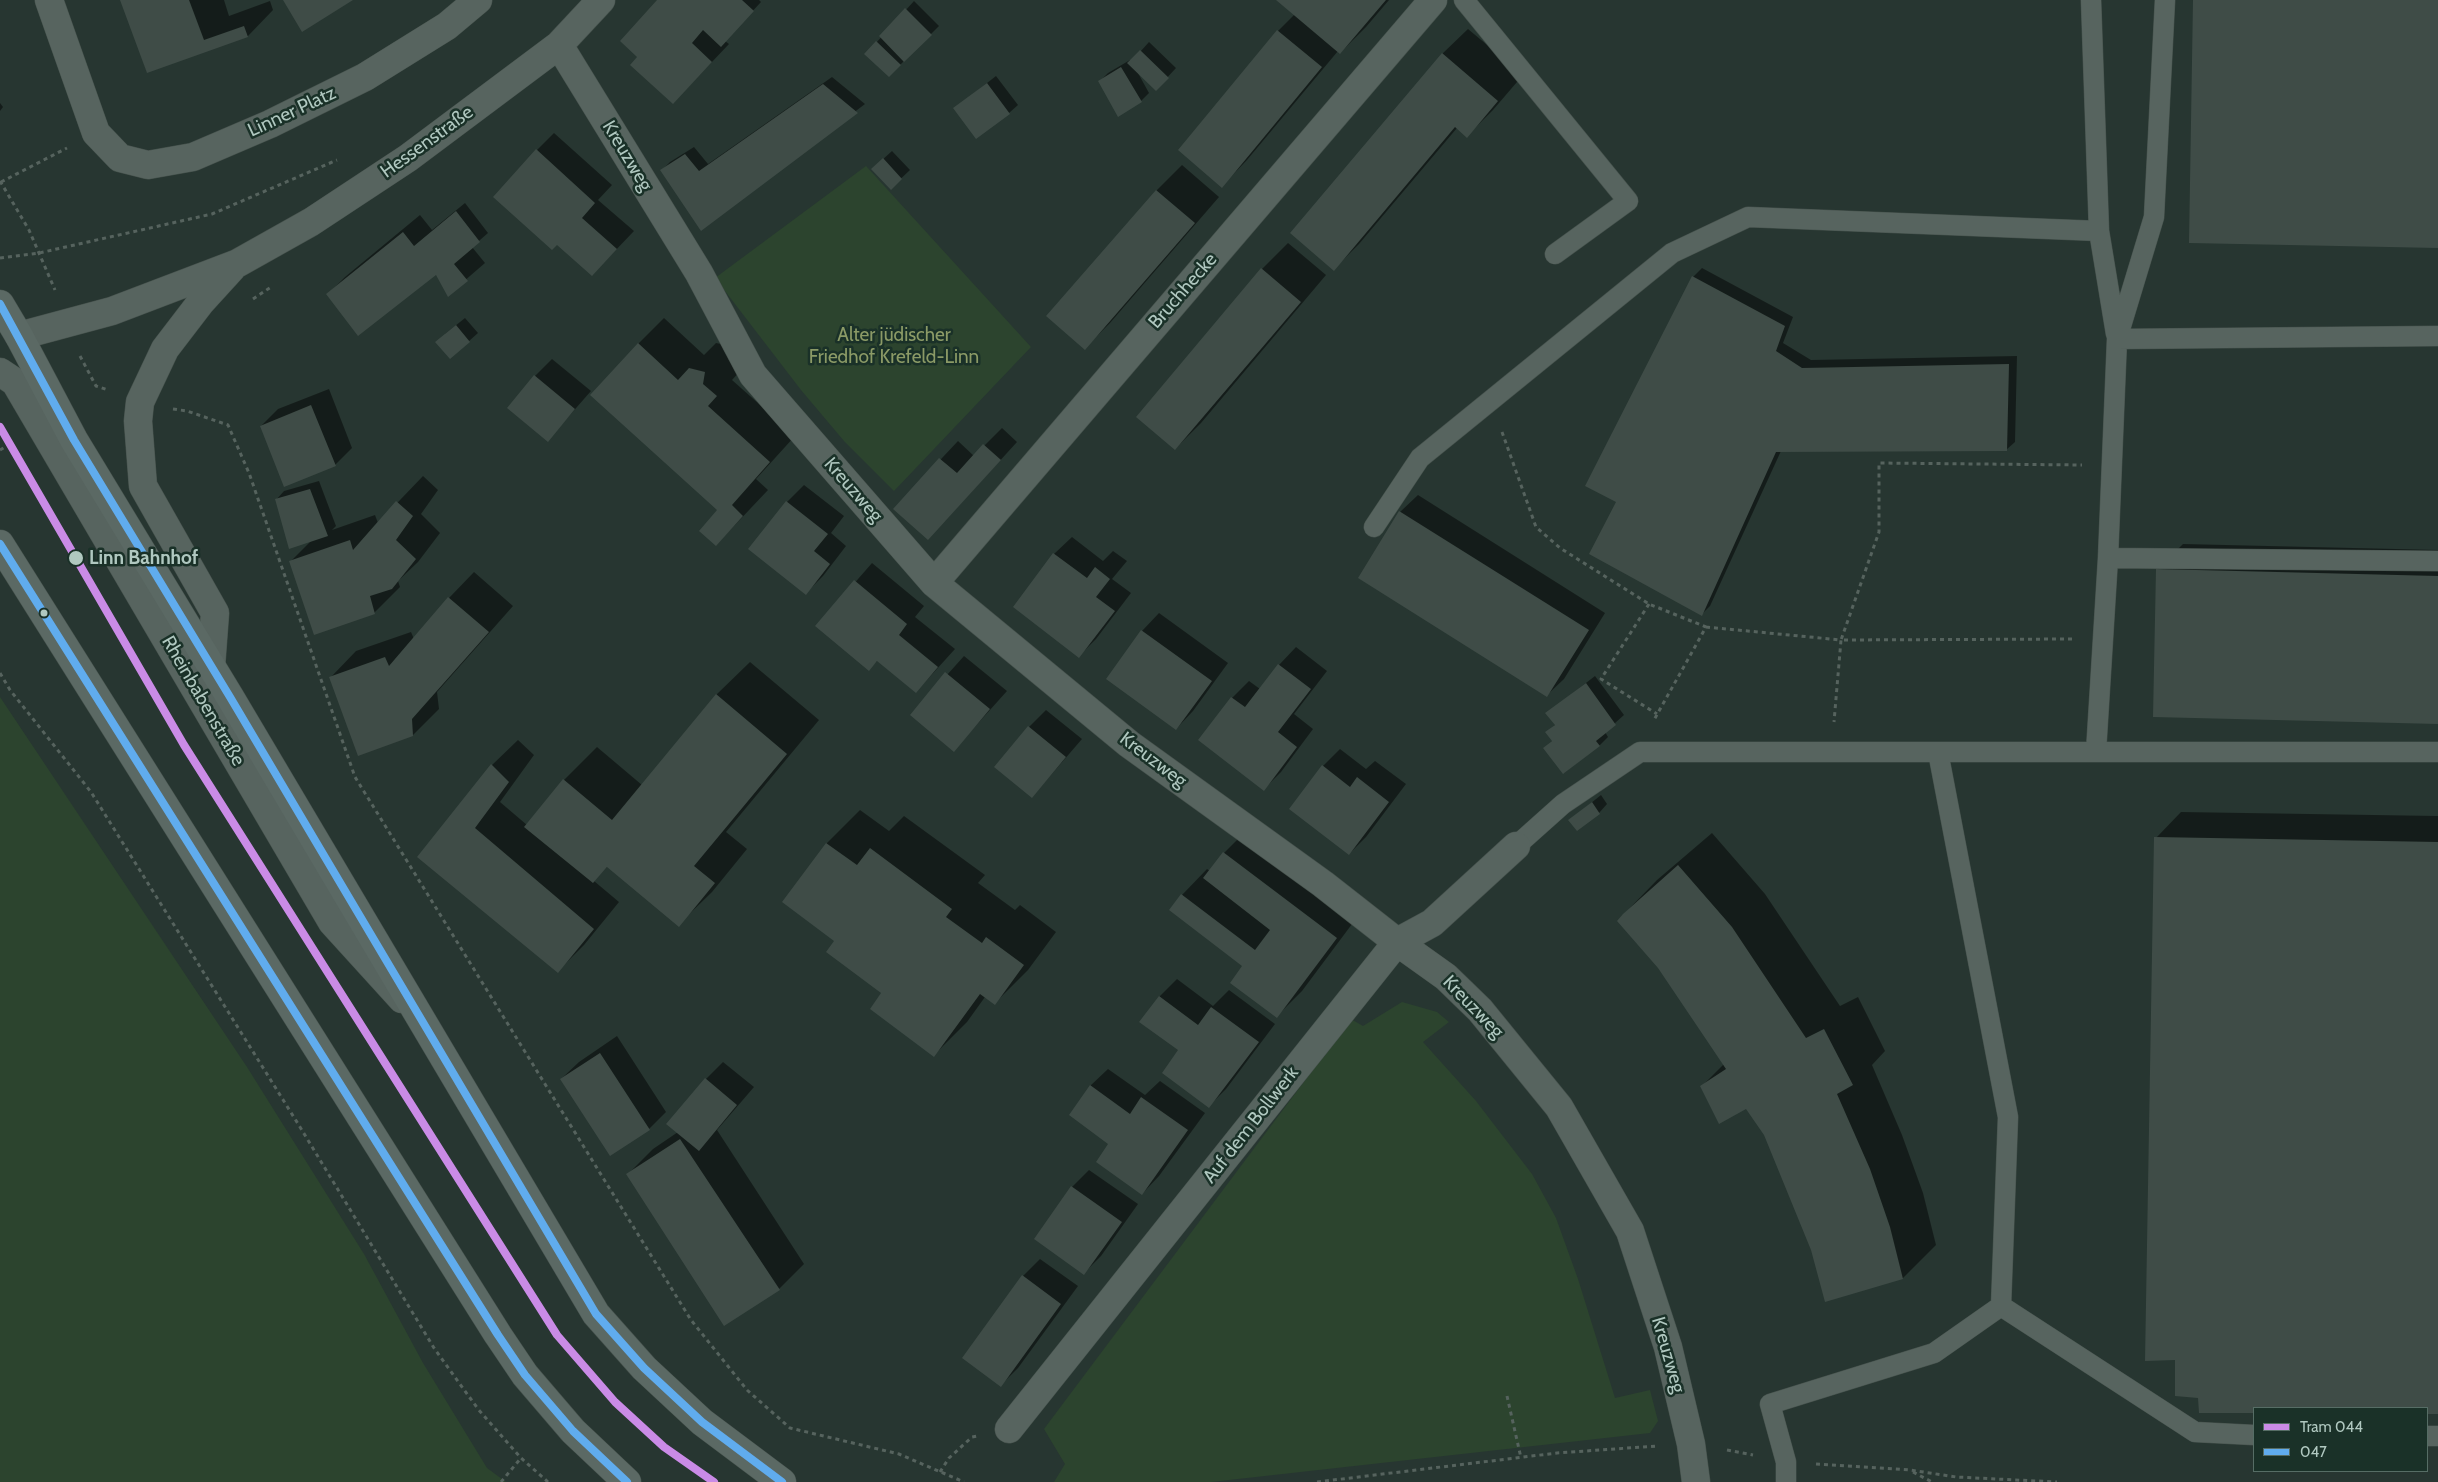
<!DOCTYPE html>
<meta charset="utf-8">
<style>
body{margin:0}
#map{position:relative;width:2438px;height:1482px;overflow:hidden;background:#273631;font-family:Cabin,sans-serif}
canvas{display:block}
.legend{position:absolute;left:2253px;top:1407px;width:175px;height:65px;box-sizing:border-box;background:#1a3128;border:1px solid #566d65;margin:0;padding:6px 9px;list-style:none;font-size:15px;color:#b0c8c0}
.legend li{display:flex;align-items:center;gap:10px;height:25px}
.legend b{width:25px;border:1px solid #566d65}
</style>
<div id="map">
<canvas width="2438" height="1482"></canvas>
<ul class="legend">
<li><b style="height:6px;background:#ca8be6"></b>Tram 044</li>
<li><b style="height:6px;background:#60acee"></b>047</li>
</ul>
</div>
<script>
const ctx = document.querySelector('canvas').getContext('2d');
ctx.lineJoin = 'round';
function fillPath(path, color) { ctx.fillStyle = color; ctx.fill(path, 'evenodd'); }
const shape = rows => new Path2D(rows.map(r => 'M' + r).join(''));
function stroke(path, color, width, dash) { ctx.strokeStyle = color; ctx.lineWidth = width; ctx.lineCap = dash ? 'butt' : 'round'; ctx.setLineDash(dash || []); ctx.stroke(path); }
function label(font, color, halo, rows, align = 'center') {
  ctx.font = font + ' Cabin,sans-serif'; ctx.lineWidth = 5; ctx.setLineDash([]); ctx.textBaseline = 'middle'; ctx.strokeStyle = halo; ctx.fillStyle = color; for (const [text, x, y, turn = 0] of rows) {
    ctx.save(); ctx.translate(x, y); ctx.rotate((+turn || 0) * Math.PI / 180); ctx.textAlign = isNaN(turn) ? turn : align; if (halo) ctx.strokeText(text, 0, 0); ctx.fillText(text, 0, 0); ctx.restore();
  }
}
fillPath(shape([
 [866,166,1031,347,894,491,844,441,801,390,715,278],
 [0,697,247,1067,364,1254,423,1363,487,1468,506,1482,0,1482],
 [1402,1002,1437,1012,1449,1022,1423,1042,1476,1101,1532,1174,1556,1218,1578,1279,1615,1398,1650,1390,1658,1421,1650,1433,1211,1482,1054,1482,1065,1464,1044,1429,1351,1019,1363,1026]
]), '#2c442e');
fillPath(shape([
 [122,0,224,0,229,16,270,1,273,10,248,36,147,72],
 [659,0,759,0,761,2,725,41,729,44,673,103,639,57],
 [1278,0,1389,0,1366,27,1340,53,1338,51,1247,160,1222,186,1278,31,1295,14],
 [914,1,939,26,889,76,866,54],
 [1468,29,1523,75,1493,110,1467,136,1457,128,1359,244,1334,269,1442,54],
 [1149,42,1176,68,1164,81,1138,73,1149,93,1141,101,1100,81,1108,73,1130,60,1131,62],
 [996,76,1018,105,1009,113,955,108],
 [832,77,865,104,701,229,662,170,670,162,694,147,708,164],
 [0,103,3,107,0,111],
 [554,133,612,185,598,200,634,231,592,275,537,150],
 [892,151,910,170,891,188,881,161],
 [1182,165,1219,197,1110,323,1085,348,1048,316,1157,190],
 [465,203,488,233,472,247,485,263,448,295,436,274,328,294,345,277,420,215,432,230],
 [1288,243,1326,275,1201,423,1175,449,1138,417,1262,269],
 [1702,268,1793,317,1783,343,1811,360,2017,356,2015,442,2006,450,1781,451,1710,606,1702,614,1617,501,1586,485,1693,277],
 [465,318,478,333,450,358,445,334],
 [664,318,704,355,716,343,730,346,728,359,742,369,732,380,795,436,756,479,768,490,716,545,719,509,638,344],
 [552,359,591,391,548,440,535,376],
 [329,389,352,448,335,465,261,426,278,409],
 [1002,428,1017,442,945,521,895,508,958,441,974,456],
 [423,476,438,490,421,514,440,533,418,562,398,581,400,587,374,613,291,561,312,540,276,500,284,491,319,481,336,526,332,530,375,515,378,523],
 [804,485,844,516,831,533,846,546,823,576,806,593,787,502],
 [1418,495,1605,613,1564,679,1546,696,1400,512],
 [1072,537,1103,561,1113,551,1127,561,1112,579,1131,593,1096,639,1079,656,1014,607,1054,554],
 [2183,544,2438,550,2438,723,2157,570],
 [872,563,924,606,915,617,955,649,916,692,878,660,869,669,817,626],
 [474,572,513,606,437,692,439,709,413,735,331,677,356,651,411,632,414,639,449,598],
 [1159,613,1228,663,1193,711,1176,729,1142,631],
 [1296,647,1327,671,1294,714,1313,729,1281,772,1264,789,1232,698,1249,681,1260,689,1279,665],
 [964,656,1007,691,954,750,912,714],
 [750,662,819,720,726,832,747,849,712,892,678,925,608,866,594,881,619,902,584,945,558,971,419,856,492,765,518,740,534,755,500,802,527,825,564,780,597,747,642,785,716,695],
 [1595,676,1624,715,1605,732,1608,737,1600,745,1564,773,1544,748,1553,740,1547,732,1556,724,1547,713],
 [1046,710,1082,739,1032,797,1029,727],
 [1340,749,1366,769,1375,761,1406,784,1366,837,1349,854,1323,766],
 [1601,795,1607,804,1599,813,1570,820],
 [860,810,889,831,904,816,985,875,978,883,1015,910,1020,905,1056,932,1028,970,995,1003,985,997,967,1022,934,1055,836,940,784,902,827,843],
 [2181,812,2438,816,2438,1413,2427,1413,2427,1408,2254,1408,2254,1412,2200,1412,2156,838],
 [1249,828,1361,912,1302,991,1277,1016,1244,966,1182,895,1207,869,1210,871,1224,853],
 [1712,833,1765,894,1840,1006,1858,997,1885,1051,1872,1065,1902,1135,1923,1193,1936,1245,1903,1278,1826,1300,1812,1250,1765,1134,1746,1107,1701,1087,1724,1064,1624,914,1657,880],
 [1177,979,1213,1006,1229,990,1275,1024,1226,1089,1209,1106,1180,1050,1141,1022,1160,996],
 [617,1036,666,1112,649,1129,561,1079,579,1062],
 [723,1062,754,1087,717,1130,804,1264,779,1289,627,1175,653,1149,678,1132,706,1079],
 [1108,1069,1145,1095,1160,1081,1205,1113,1159,1176,1142,1194,1110,1144,1090,1086],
 [1089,1170,1138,1204,1101,1256,1084,1273,1072,1187],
 [1040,1259,1078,1286,1018,1368,1001,1385,1023,1276]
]), '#0007');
fillPath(shape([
 [120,0,189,0,204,40,244,26,248,37,147,73],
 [283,0,353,0,302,32],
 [657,0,742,0,754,11,721,47,703,30,692,43,712,62,673,104,630,65,637,57,620,41],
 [1276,0,1386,0,1340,54],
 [2193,0,2438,0,2438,248,2189,243],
 [905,8,932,35,904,62,879,36],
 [1277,30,1322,67,1222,188,1178,150],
 [876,41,901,65,889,77,864,54],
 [1140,50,1169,78,1156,91,1127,63],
 [1442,53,1498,101,1467,138,1455,127,1334,271,1290,233],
 [1121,67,1142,102,1118,117,1098,81],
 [987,83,1010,114,976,139,953,108],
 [823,84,858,113,701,231,660,170,685,154,699,171],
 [536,149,595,203,582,218,617,249,592,276,557,245,552,250,493,197],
 [883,158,902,179,891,190,871,169],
 [1156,190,1195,223,1085,350,1046,316],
 [456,211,480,242,454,264,468,281,448,297,436,275,358,336,326,294,403,232,414,246],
 [1261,268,1301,302,1175,450,1136,417],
 [1692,276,1785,326,1776,351,1802,368,2009,364,2007,451,1776,452,1702,616,1589,554,1616,502,1585,486],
 [456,325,470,342,450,359,435,342],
 [638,343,678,380,689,368,705,372,703,384,717,396,708,406,770,462,732,505,743,516,716,546,699,531,717,510,590,395],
 [534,375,575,409,548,442,507,408],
 [311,405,336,466,284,487,260,426],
 [983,444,1001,460,928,540,893,509,939,458,957,473],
 [310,489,328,536,289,549,275,499],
 [396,501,413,516,396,540,416,559,392,589,370,596,375,614,314,635,289,561,350,540,353,550],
 [786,501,828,534,814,551,830,564,806,595,748,549],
 [1399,511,1589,630,1547,697,1358,578],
 [1053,553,1087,578,1095,567,1110,579,1096,597,1115,611,1079,658,1013,607],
 [2156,569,2438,576,2438,724,2153,717],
 [854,580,907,624,899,635,938,667,916,693,877,661,869,671,815,626],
 [448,597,489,632,412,719,413,736,358,756,329,677,385,657,389,666],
 [1141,630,1212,681,1176,730,1106,679],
 [1278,664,1311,689,1278,732,1297,747,1264,791,1198,740,1231,697,1245,707],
 [945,672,990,709,954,752,910,715],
 [1586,683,1616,725,1596,741,1600,746,1563,774,1543,748,1552,741,1545,732,1555,725,1545,713],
 [716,694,787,754,694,866,715,883,679,927,607,867,593,883,524,827,563,779,612,820],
 [1028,726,1066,757,1032,798,994,767],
 [491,764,509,782,475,828,594,929,558,973,417,857],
 [1322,765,1350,787,1357,777,1389,802,1349,855,1289,809],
 [1592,802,1600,814,1577,831,1568,820],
 [2154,837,2438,842,2438,1414,2427,1414,2427,1408,2254,1408,2254,1413,2199,1413,2198,1398,2175,1396,2175,1360,2145,1361],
 [826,843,857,865,870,848,952,909,946,917,982,943,986,937,1024,965,995,1005,980,994,934,1057,870,1009,881,993,826,952,834,941,782,902],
 [1223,852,1337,938,1277,1018,1230,983,1242,966,1169,910,1181,894,1255,950,1270,930,1203,878],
 [1678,865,1732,927,1806,1038,1824,1029,1853,1085,1837,1094,1870,1169,1890,1227,1903,1279,1825,1302,1811,1250,1764,1135,1746,1109,1719,1124,1700,1086,1726,1069,1658,968,1617,921,1623,914],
 [1159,996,1198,1025,1211,1007,1259,1042,1209,1108,1162,1073,1178,1050,1139,1022],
 [600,1053,650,1130,610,1156,560,1079],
 [705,1078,737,1105,699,1151,666,1124],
 [1090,1085,1130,1114,1141,1097,1188,1130,1142,1195,1096,1162,1108,1144,1069,1115],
 [680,1139,780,1290,724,1326,626,1174],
 [1071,1186,1122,1222,1084,1275,1034,1239],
 [1022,1275,1061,1304,1001,1387,962,1358]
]), '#3f4c47');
const service = shape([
 [1464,0,1628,201,1555,254],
 [2091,0,2099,231,2116,334],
 [2117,339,2154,217,2165,0],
 [1374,527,1420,458,1672,253,1748,217,2099,231],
 [2108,558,2117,339,2438,336],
 [1938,752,2008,1117,2001,1306,2195,1432,2254,1435],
 [2096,752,2108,558,2438,561],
 [1516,846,1563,804,1640,752,2438,752],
 [2427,1436,2438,1436],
 [1786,1482,1786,1462,1770,1404,1934,1353,2001,1306]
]);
const minor = shape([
 [49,0,96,133,120,158,148,165,193,157,270,124,365,77,447,26,478,0],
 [559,45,699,273,753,375,934,583,1129,744,1323,884,1397,942,1446,977,1480,1010,1559,1107,1630,1231,1668,1347,1691,1444,1696,1482],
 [19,336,112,311,238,263,311,222,408,158,559,45,601,0],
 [0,372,15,382,332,922,402,999],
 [934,583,1433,0],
 [211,667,215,613,143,486,138,421,140,402,165,349,201,302,232,268],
 [1009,1429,1397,942,1432,923,1516,846]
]);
const secondary = shape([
 [0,304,19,336,74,440,230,697,596,1314,644,1368,702,1422,782,1482],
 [0,544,498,1335,525,1375,573,1431,627,1482]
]);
stroke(service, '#45514c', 21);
stroke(minor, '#45514c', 29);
stroke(secondary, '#45514c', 29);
stroke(shape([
 [0,181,29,230,55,290],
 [1,182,67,148],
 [0,258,39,253,212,214,337,160],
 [253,299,271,287],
 [80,356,96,386,108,390],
 [173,409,187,411,228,425,249,473,355,777,691,1320,747,1390,790,1428,899,1454,964,1482],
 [1502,432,1536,527,1560,548,1649,604,1706,627,1654,720],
 [0,450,10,444],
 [1649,604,1601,679,1657,714],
 [1706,627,1841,640,1834,722],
 [2072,639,1841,640,1879,532,1879,463,2082,465],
 [0,673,10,690,91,792,300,1127,434,1348,478,1409,521,1458,548,1482],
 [1507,1396,1521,1458],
 [1727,1450,1753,1455],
 [1816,1464,1910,1470,1956,1477,2057,1482],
 [940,1472,949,1458,972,1437,977,1436],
 [1913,1472,1932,1482],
 [501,1482,521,1458],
 [1317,1482,1557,1453,1657,1446]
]), '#56635e', 3, [4, 4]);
stroke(service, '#57645f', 20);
stroke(minor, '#57645f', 28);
stroke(secondary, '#5b6964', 28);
stroke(shape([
 [0,304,74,440,230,697,596,1314,644,1368,702,1422,782,1482],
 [0,544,498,1335,525,1375,573,1431,627,1482]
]), '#60acee', 8);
stroke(shape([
 [0,427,184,745,557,1335,615,1402,664,1447,714,1482]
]), '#ca8be6', 8);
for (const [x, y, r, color] of [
 [76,558,8,"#b0c8c0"],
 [44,613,4.5,"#b0c8c0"]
]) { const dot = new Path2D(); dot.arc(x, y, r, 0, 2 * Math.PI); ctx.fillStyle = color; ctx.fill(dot); stroke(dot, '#1a3128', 2); }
label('19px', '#b0c8c0', '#1a3128', [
 ["Linner Platz",292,112,-25],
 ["Hessenstraße",427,142,-36],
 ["Kreuzweg",627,156,59],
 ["Bruchhecke",1183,291,-49],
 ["Kreuzweg",853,490,49],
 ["Rheinbabenstraße",203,701,60],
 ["Kreuzweg",1153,760,37],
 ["Kreuzweg",1473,1007,46],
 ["Auf dem Bollwerk",1251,1125,-52],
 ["Kreuzweg",1668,1355,74]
]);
label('19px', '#8b9a66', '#1a3128', [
 ["Alter jüdischer",894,335],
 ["Friedhof Krefeld-Linn",894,357]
]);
label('bold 19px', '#b0c8c0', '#1a3128', [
 ["Linn Bahnhof",89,558]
], 'left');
</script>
